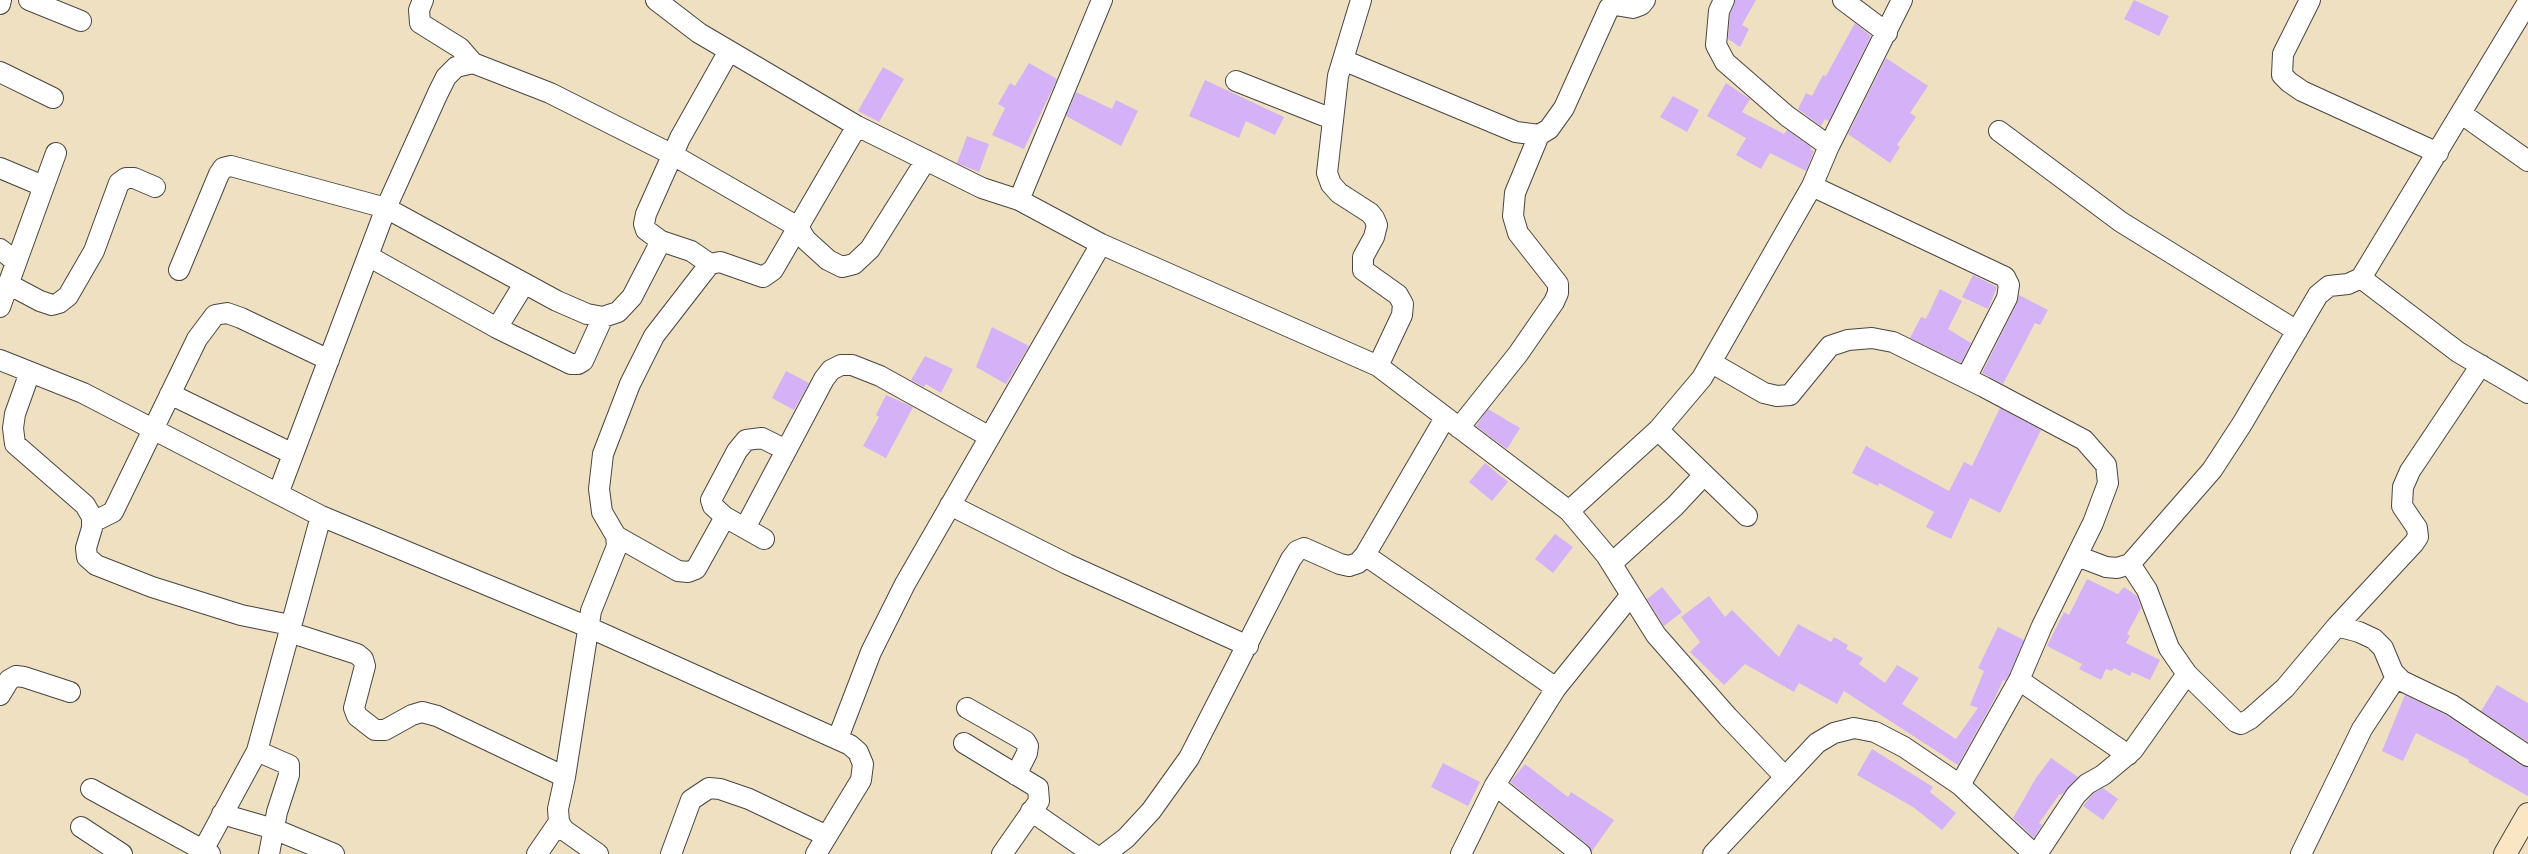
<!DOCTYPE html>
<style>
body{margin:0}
canvas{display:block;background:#eee0c0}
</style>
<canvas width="2528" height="854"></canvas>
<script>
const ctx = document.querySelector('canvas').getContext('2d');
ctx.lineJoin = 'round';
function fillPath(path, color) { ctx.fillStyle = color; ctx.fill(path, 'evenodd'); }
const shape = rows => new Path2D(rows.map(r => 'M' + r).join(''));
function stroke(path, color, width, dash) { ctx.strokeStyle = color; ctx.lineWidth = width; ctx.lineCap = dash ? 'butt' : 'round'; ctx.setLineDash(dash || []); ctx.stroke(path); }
fillPath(shape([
 [1735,0,1756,0,1742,25,1749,29,1740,47,1728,39,1730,14],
 [2134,0,2169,16,2159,36,2124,19],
 [1855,23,1871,36,1829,121,1825,119,1821,126,1798,109,1806,93,1812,96,1823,75,1826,76],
 [1886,58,1928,86,1910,113,1916,117,1897,145,1900,147,1890,163,1848,134],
 [1029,63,1057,79,1024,149,992,135,1005,108,998,104,1010,83,1015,86],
 [883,67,904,79,879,122,858,111],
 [1205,80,1284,117,1275,135,1246,121,1239,138,1189,116],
 [1726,83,1750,99,1742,112,1784,134,1787,130,1811,147,1810,149,1814,151,1806,171,1770,153,1761,169,1736,155,1746,138,1707,116],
 [1076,92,1112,109,1116,100,1138,111,1121,146,1066,116],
 [1673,96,1699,110,1687,132,1660,117],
 [967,136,989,144,979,172,957,163],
 [1973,275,1997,287,1988,309,1962,297],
 [1940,289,1962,301,1948,329,1971,343,1961,363,1910,338,1921,317,1926,319],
 [2019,295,2048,310,2040,325,2035,323,2003,384,1982,373,2017,303],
 [992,327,1029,346,1006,384,976,367],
 [925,356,953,369,941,393,926,384,924,387,911,380],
 [786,371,809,383,794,410,772,398],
 [886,395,913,407,886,458,863,446,879,417,876,415],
 [2000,408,2041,430,2000,513,1970,498,1951,539,1926,527,1934,512,1879,483,1878,486,1852,473,1866,446,1949,491,1964,462,1972,466],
 [1488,409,1520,428,1507,449,1476,426],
 [1485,463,1508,482,1492,501,1469,482],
 [1555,534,1573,547,1553,573,1535,559],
 [2087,579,2118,594,2124,587,2137,596,2141,608,2127,634,2130,636,2126,643,2160,660,2150,680,2132,672,2130,676,2114,668,2112,671,2106,669,2101,680,2079,669,2082,664,2047,646,2064,612,2069,615],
 [1662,587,1682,612,1664,626,1647,599],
 [1709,596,1725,617,1732,610,1779,657,1798,624,1831,642,1834,637,1848,645,1846,649,1863,658,1859,664,1885,683,1897,665,1919,678,1902,704,1956,739,1978,708,1970,705,1984,671,1978,668,1998,627,2024,640,2009,675,2005,681,2003,680,1994,700,1958,765,1844,691,1837,704,1799,683,1794,692,1745,664,1724,685,1690,652,1700,642,1681,617],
 [2497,685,2528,703,2528,742,2481,711],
 [2405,695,2446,715,2522,766,2528,767,2528,796,2468,762,2469,760,2416,733,2403,761,2382,751],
 [1872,749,1933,787,1930,792,1956,813,1942,830,1913,807,1857,775],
 [2051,758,2078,777,2064,793,2059,795,2039,823,2042,825,2034,838,2013,818,2036,778],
 [1443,763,1480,782,1468,806,1431,787],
 [1525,764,1568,797,1571,792,1614,820,1592,851,1588,845,1510,782],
 [2103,788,2118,799,2103,820,2083,806,2094,793]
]), '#d5b2f7');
const minor = shape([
 [29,0,81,21],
 [423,0,419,10,420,23,460,48,473,63],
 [656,0,699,33,857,126,982,188,1019,200,1101,244,1378,366,1569,511,1606,555,1656,635,1728,717,1785,777],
 [1361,0,1338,76,1327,173,1331,184,1339,193,1370,213,1374,218,1377,225,1374,237,1363,257,1363,270,1398,295,1403,304,1402,315,1378,366],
 [1724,0,1719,11,1716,45,1725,62,1787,116,1829,146],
 [1843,0,1887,33],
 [2310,0,2283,54,2282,75,2289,82,2302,91,2438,153],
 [0,4,1,0],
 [1343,60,1516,132,1539,135,1549,129,1564,108,1609,8,1615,5,1633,8,1641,5,1645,0],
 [0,72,53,98],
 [1236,81,1332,119],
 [2462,114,2528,161],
 [1999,131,2121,222,2297,331],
 [0,168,43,186],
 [1812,186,2005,277,2009,285,2007,298,1966,378],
 [1019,200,1102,0],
 [0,249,15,261],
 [368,256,497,328,571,364,578,364,583,361,603,317],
 [710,264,691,251,661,241,646,230,644,224,646,214,680,138,729,51],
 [179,270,219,174,223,168,231,166,386,208,557,301,587,314,603,317,618,312,632,297,661,241],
 [2361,278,2458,352,2528,393],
 [8,284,40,301,52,305,59,303,68,296,94,251,119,183,126,178,134,178,155,187],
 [0,307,56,153],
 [497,328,524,284],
 [0,360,83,393,321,516,588,627,850,745,858,752,863,764,861,780,816,854],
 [1712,363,1764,393,1777,396,1790,395,1830,346,1848,340,1872,338,1893,342,1984,387,2084,440,2106,465,2108,483,2093,523,2042,626,2019,680,1960,785],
 [30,372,15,414,13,428,15,444,85,505,92,517,92,528,86,548,87,557,96,565,152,587,241,615,290,625],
 [170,394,293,454],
 [1459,428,1518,354,1554,302,1558,293,1558,284,1518,233,1513,216,1515,193,1539,135],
 [1658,430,1747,516],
 [278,494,386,208,438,93,446,77,456,67,473,63,550,93,673,155,798,227,806,240,828,260,842,267,854,264,870,249,926,160],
 [950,505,1067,564,1248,646],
 [1569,511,1658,430,1702,378,1812,186,1829,146,1902,0],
 [92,517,99,519,113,512,197,339,215,315,227,313,241,318,329,360],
 [745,528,824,379,831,370,841,365,852,365,880,376,990,437],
 [616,536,678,571,688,572,696,569,725,517],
 [764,539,725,517,713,506,711,500,737,451,746,440,762,438,786,450],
 [1365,555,1556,688],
 [2077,556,2106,567,2117,568,2130,564,2212,470,2242,424,2318,295,2329,286,2348,284,2361,278,2528,2],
 [1612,563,1675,506,1704,475],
 [2130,564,2147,590,2169,648,2187,674,2236,722,2241,724,2250,719,2285,688,2337,626,2414,543,2418,537,2417,528,2402,506,2403,487,2410,471,2481,365],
 [2337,626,2359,632,2374,639,2383,648,2393,672,2402,681,2452,705,2528,756],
 [289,632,357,654,363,659,365,666,354,708,357,716,375,730,385,730,412,715,422,712,437,716,565,777],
 [2019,680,2128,755],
 [0,695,9,680,16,676,24,677,70,692],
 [967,708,1025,741,1028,746,1027,753,1016,775],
 [838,738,871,652,905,584,1101,244],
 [964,743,1038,788,1039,801,1002,854],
 [257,751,289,765,289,775,277,812,269,854],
 [1495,785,1581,854],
 [91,789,210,854],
 [1031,811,1093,854],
 [222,814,274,829,334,854],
 [81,827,122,854],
 [201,854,257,751,321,516],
 [537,854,559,822],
 [598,854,564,830,559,822,558,809,565,777,591,611,617,546,616,536,602,512,599,489,603,454,630,384,654,336,702,274,710,264,720,262,763,277,773,270,857,126],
 [671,854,691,800,709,788,720,789,749,799,827,836],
 [1105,854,1126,838,1151,811,1189,758,1291,559,1297,551,1304,548,1340,564,1349,566,1358,563,1365,555,1445,418],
 [1461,854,1495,785,1556,688,1631,595],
 [1713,854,1817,743,1834,733,1854,728,1875,732,1904,747,1960,785,2034,854],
 [2037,854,2076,795,2087,784,2103,775,2133,750,2187,674],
 [2301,854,2362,729,2397,676]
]);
const secondary = shape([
 [2505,854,2528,814]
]);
stroke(minor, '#484641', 22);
stroke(secondary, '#484641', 24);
stroke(minor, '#fff', 20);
stroke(secondary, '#fbe6c4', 22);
</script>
